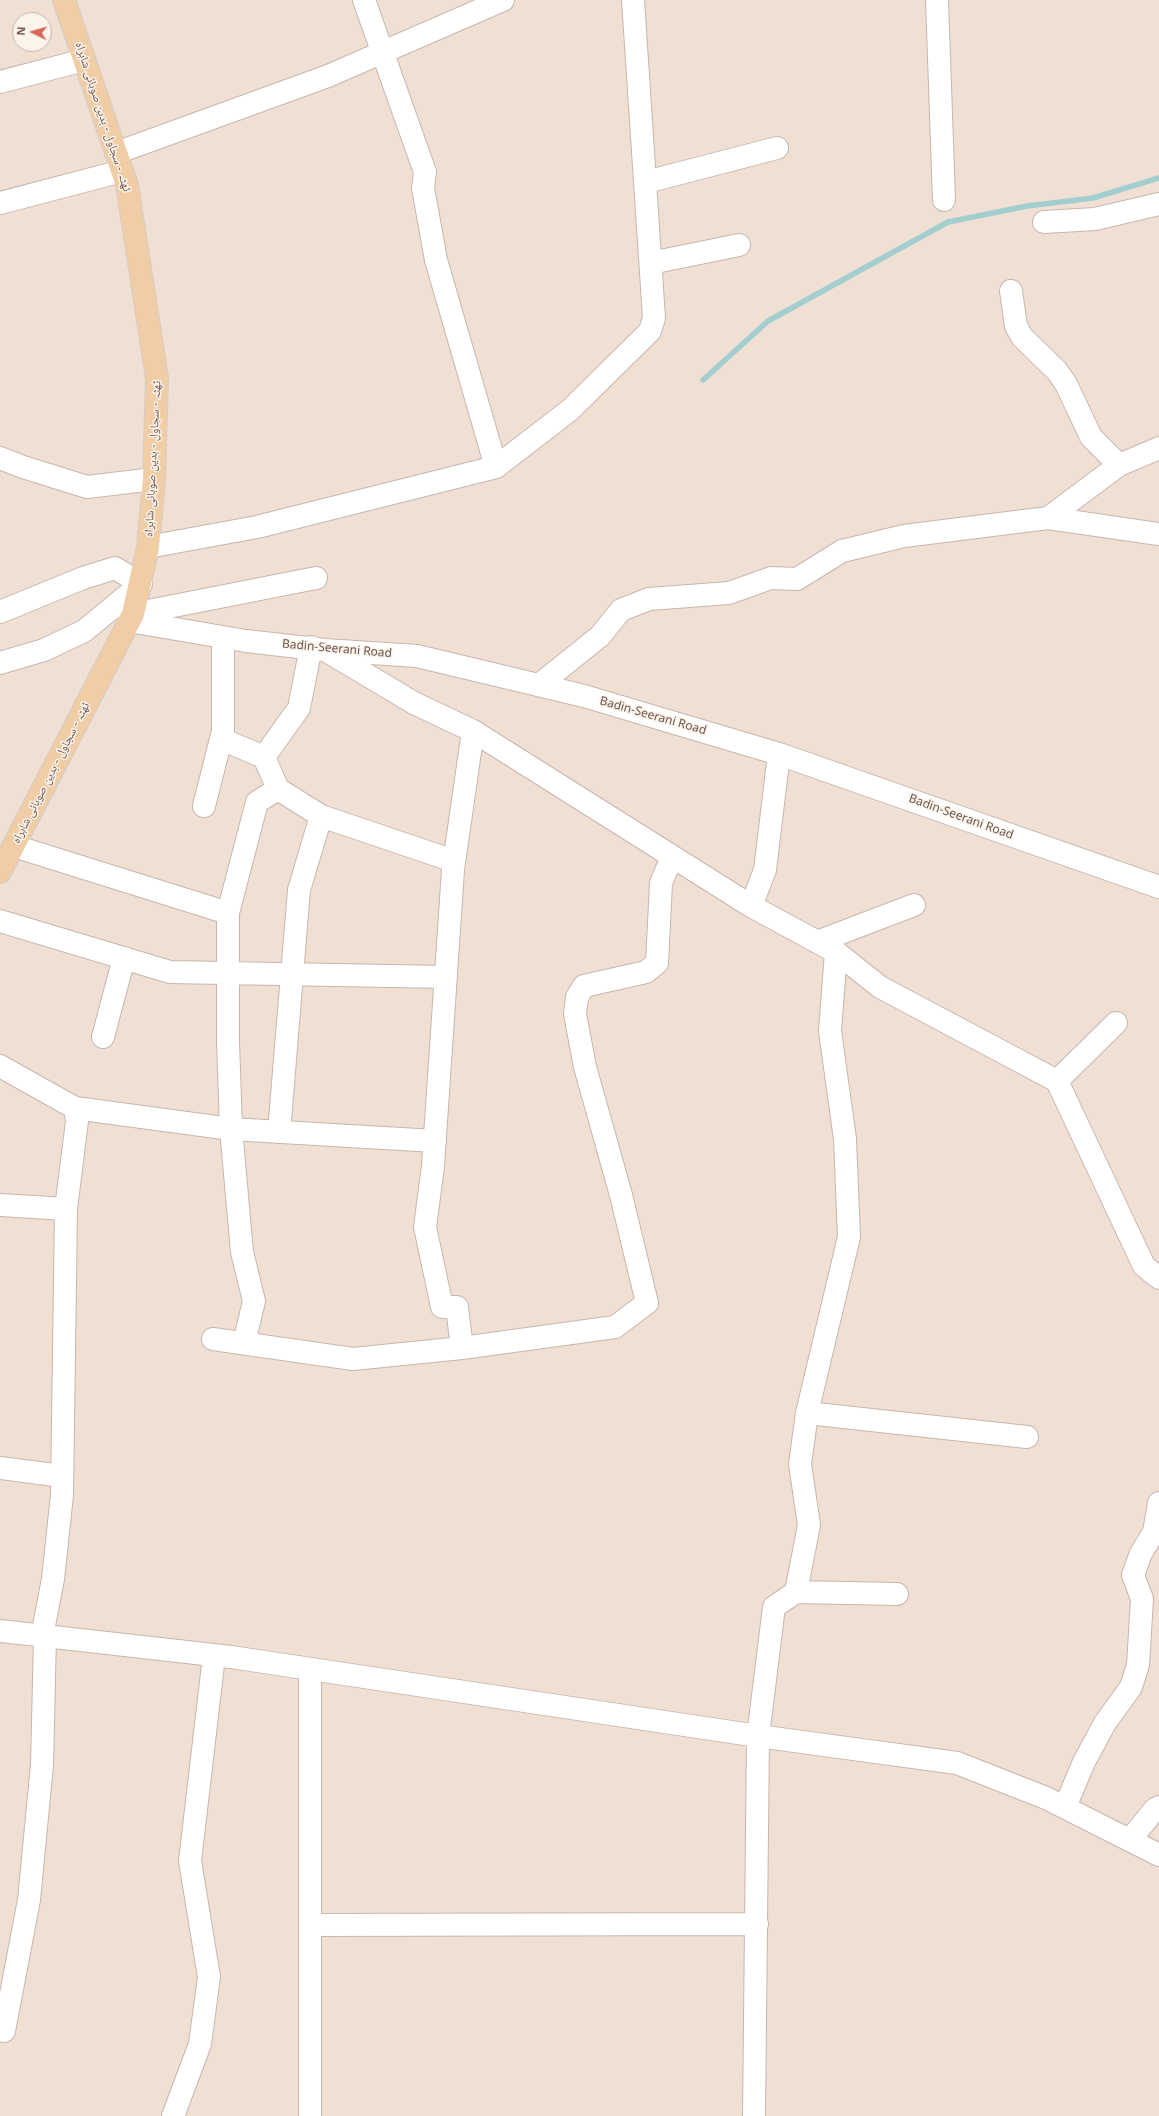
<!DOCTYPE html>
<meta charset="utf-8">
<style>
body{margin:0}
#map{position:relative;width:1159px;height:2116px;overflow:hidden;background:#f9efe4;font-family:"Noto Sans",sans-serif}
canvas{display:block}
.north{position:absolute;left:12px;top:12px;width:40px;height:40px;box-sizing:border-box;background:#fcf3ea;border:1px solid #c3b4ab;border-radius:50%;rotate:275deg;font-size:11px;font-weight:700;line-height:16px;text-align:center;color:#6e564d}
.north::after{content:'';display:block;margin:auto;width:14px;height:18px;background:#d56858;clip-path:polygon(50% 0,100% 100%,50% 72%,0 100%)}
</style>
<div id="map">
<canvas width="1159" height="2116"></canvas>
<div class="north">N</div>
</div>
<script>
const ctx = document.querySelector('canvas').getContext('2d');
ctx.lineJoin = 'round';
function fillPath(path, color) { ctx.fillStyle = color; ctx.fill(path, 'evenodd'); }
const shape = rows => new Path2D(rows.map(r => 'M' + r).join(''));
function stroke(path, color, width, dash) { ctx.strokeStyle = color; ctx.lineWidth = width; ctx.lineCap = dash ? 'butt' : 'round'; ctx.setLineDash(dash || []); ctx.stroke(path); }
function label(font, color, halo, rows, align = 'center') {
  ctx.font = font + ' "Noto Sans","Noto Naskh Arabic",sans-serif'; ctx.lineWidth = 3; ctx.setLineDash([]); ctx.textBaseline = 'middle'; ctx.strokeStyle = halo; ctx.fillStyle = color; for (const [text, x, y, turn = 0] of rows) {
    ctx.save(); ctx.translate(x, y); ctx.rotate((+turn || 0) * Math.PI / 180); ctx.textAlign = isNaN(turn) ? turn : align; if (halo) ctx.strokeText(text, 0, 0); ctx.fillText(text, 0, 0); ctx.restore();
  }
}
fillPath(shape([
 [0,0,1159,0,1159,2116,0,2116],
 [20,20,44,20,44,44,20,44]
]), '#f0e0d4');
stroke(shape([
 [703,380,768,321,948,222,1027,206,1093,198,1159,178]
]), '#a3ced0', 5.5);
const minor = shape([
 [364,0,425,172,423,188,436,260,496,467],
 [937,0,944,200],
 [0,82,84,60],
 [116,153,328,76,503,0],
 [646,182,777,148],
 [0,203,122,171],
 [1044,222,1095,219,1159,204],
 [651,263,739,245],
 [1011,291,1016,326,1022,337,1057,371,1066,384,1091,437,1119,465],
 [0,458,23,467,87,487,154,479],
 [1048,518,1119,465,1159,448],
 [148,547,257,527,496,467,570,410,650,331,654,318,633,0],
 [0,612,83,578,115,568,141,584,84,631,44,650,0,663],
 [133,614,316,578],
 [129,621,246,641,325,650,417,656,584,696,779,754,1159,887],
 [325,650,414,703,473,731,751,906,836,952,880,987,1057,1081,1144,1266,1159,1278],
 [539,685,600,636,621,610,649,599,729,593,771,578,797,579,842,551,904,536,1048,518,1159,534],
 [473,731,453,870,433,1166,425,1227,442,1307,457,1307,462,1348,615,1327,647,1303,621,1195,585,1067,575,1014,577,997,584,986,646,972,657,963,661,883,672,857],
 [221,739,264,757,278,789,321,816,454,861],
 [264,757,299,708,311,647],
 [204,806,223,731,223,638],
 [14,846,228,913],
 [751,906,765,870,779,754],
 [0,921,170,972,446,977],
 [817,942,914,905],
 [103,1037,124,958],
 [0,1066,75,1108,231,1129,435,1141],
 [1057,1081,1116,1023],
 [279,1132,299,890,321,816],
 [0,1205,66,1209],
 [213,1339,353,1359,462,1348],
 [244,1343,254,1301,242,1252,231,1129,228,1042,228,913,257,802,278,789],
 [807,1413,1027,1437],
 [0,1468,62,1476],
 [796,1592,897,1594],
 [0,1631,231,1657,758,1736,957,1763,1046,1798,1159,1855],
 [310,1669,310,2116],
 [1065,1807,1084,1762,1105,1723,1131,1687,1138,1665,1142,1599,1133,1575,1141,1553,1154,1532,1159,1503],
 [1130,1840,1155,1809,1159,1807],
 [310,1925,757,1924],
 [4,2031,29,1900,42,1765,45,1637,42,1636,53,1579,62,1495,66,1209,77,1121,75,1108],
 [173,2116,200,2044,209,1977,190,1861,214,1656],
 [754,2116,758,1736,774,1607,796,1592,809,1525,800,1464,807,1413,849,1237,845,1139,830,1031,836,952]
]);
const major = shape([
 [0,872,133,614,148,547,154,479,157,378,127,185,64,0]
]);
stroke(minor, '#c8b6ac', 24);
stroke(major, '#d4ccca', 24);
stroke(minor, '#fff', 22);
stroke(major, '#f0cda4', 22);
label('12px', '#6e564d', '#fcf3ea', [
 ["ٹھٹہ - سجاول - بدین صوبائی شاہراہ",103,117,72],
 ["ٹھٹہ - سجاول - بدین صوبائی شاہراہ",153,459,-87],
 ["Badin-Seerani Road",337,649,5],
 ["Badin-Seerani Road",653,716,16],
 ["ٹھٹہ - سجاول - بدین صوبائی شاہراہ",51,773,-63],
 ["Badin-Seerani Road",961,817,20]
]);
</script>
